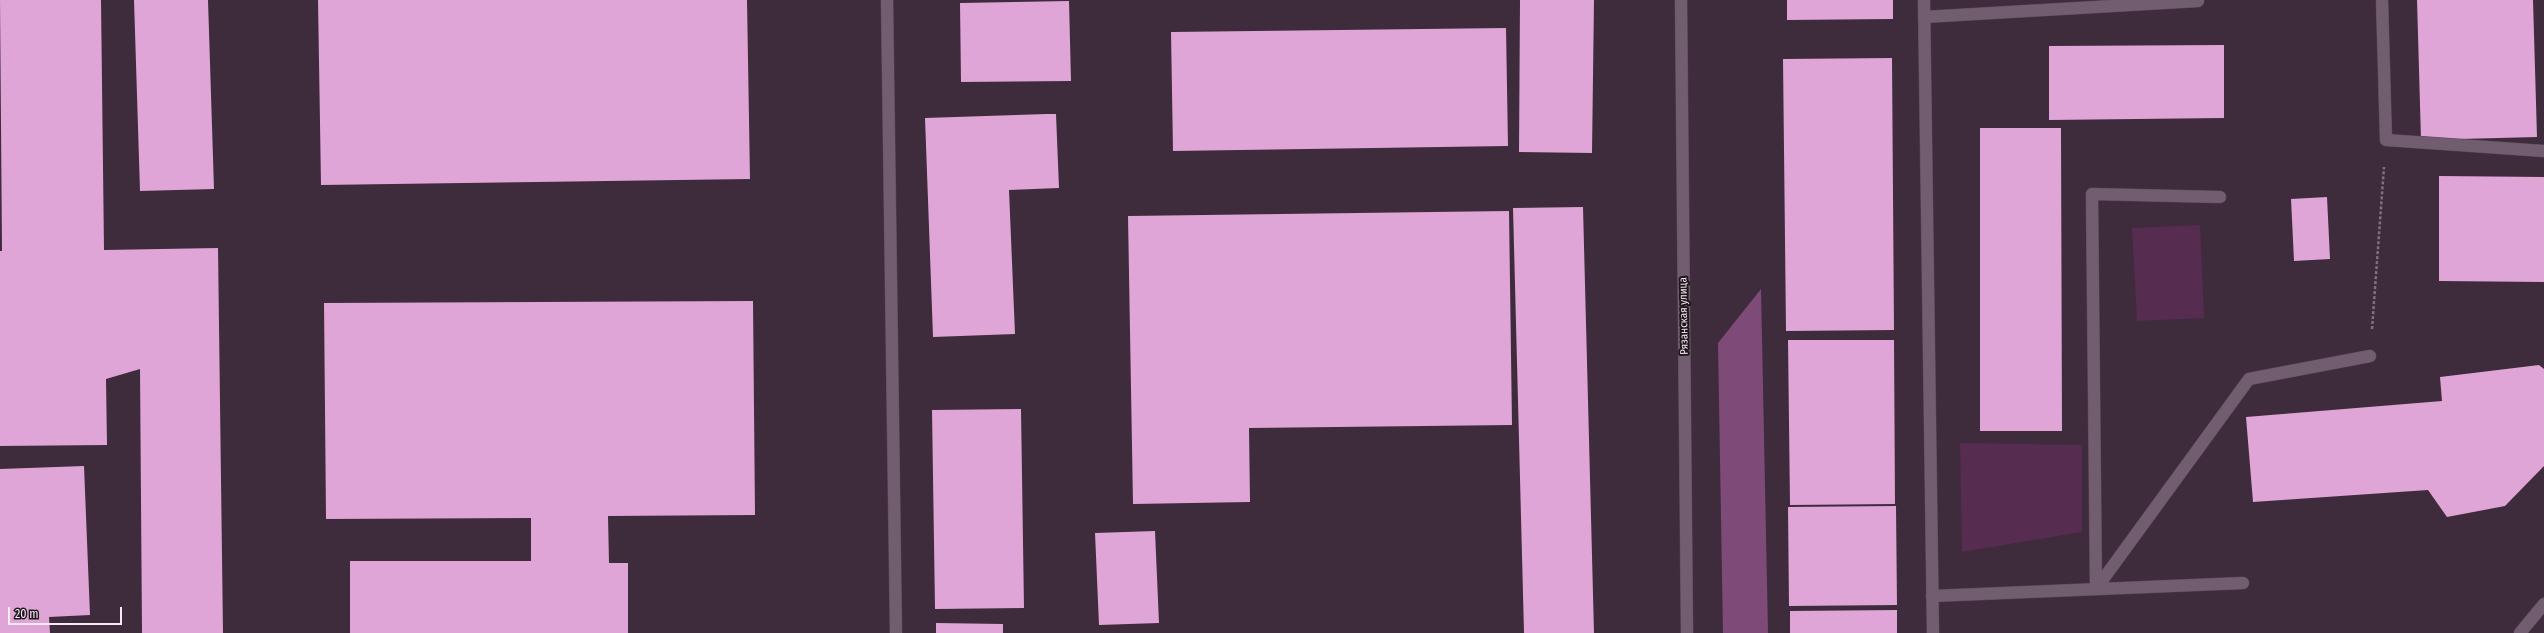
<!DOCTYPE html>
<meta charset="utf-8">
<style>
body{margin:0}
#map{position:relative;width:2544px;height:633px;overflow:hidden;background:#3e2b3c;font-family:"Fira Sans Condensed",sans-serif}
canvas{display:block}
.scale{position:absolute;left:8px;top:607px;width:114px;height:18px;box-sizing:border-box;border:2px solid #f7eaf5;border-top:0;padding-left:5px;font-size:12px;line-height:14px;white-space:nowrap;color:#f7eaf5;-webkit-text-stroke:3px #20171e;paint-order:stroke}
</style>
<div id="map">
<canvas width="2544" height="633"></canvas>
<div class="scale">20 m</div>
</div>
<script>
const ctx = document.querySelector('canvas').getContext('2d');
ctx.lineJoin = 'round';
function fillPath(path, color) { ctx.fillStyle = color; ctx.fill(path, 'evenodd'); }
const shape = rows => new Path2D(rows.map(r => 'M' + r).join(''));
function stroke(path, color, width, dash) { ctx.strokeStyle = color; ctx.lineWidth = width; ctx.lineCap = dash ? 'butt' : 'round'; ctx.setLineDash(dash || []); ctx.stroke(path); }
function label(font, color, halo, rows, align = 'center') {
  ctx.font = font + ' "Fira Sans Condensed",sans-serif'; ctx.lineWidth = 4; ctx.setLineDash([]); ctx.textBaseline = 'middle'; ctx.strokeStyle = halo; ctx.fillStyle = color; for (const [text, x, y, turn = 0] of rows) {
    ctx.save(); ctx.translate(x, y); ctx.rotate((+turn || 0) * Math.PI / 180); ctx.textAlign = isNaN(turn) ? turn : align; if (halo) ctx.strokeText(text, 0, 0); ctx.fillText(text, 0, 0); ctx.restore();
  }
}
fillPath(shape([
 [2200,225,2204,318,2137,321,2132,228],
 [1960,443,2082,445,2082,532,1962,552]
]), '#562c51');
fillPath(shape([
 [1761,289,1768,633,1723,633,1718,343]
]), '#7e4b78');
fillPath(shape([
 [0,0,101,0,104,250,218,248,223,633,142,633,140,369,106,379,107,445,0,446,0,251,2,251],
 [134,0,208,0,214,189,140,191],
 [318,0,747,0,750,179,321,185],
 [1520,0,1594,0,1592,153,1519,152],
 [1787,0,1893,0,1893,19,1787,20],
 [2417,0,2533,0,2537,137,2421,140],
 [1069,1,1071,81,961,82,960,3],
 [1506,28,1508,146,1173,151,1171,32],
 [2224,45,2224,118,2049,120,2049,46],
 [1892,58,1894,330,1786,331,1783,59],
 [1046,114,1056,114,1059,188,1009,190,1015,334,933,337,925,118],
 [1980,128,2061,128,2062,431,1980,431],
 [2439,176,2544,177,2544,282,2439,281],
 [2327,197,2330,259,2294,261,2291,199],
 [1583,207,1594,633,1524,633,1513,208],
 [1509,211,1512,425,1249,428,1250,502,1133,504,1128,216],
 [753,301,755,515,608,516,609,563,628,563,628,633,350,633,350,561,531,561,531,518,326,519,324,303],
 [1788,340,1894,340,1895,504,1790,505],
 [2539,365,2544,369,2544,466,2505,506,2447,517,2428,490,2253,502,2246,417,2442,401,2440,377],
 [1021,409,1024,608,935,609,932,410],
 [84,466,90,615,49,617,50,633,0,633,0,469],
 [1896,506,1897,605,1789,606,1788,507],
 [1155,531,1159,623,1099,625,1095,533],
 [1897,610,1897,633,1790,633,1790,611],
 [936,623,1003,624,1003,633,936,633]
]), '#dea5d6');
const minor = shape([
 [887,0,896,633],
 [1681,0,1687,633],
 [1924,0,1933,633],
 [2382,0,2386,140,2544,151],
 [1924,17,2198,1],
 [2096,589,2092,194,2220,197],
 [2096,589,2249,379,2370,356],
 [1932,596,2243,583],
 [2520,633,2544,604]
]);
stroke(minor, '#574755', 13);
stroke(shape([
 [2372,329,2384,167]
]), '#81707f', 2.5, [3, 2]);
stroke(minor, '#725c6f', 12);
label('11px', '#f7eaf5', '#20171e', [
 ["Рязанская улица",1684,316,-91]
]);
</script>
